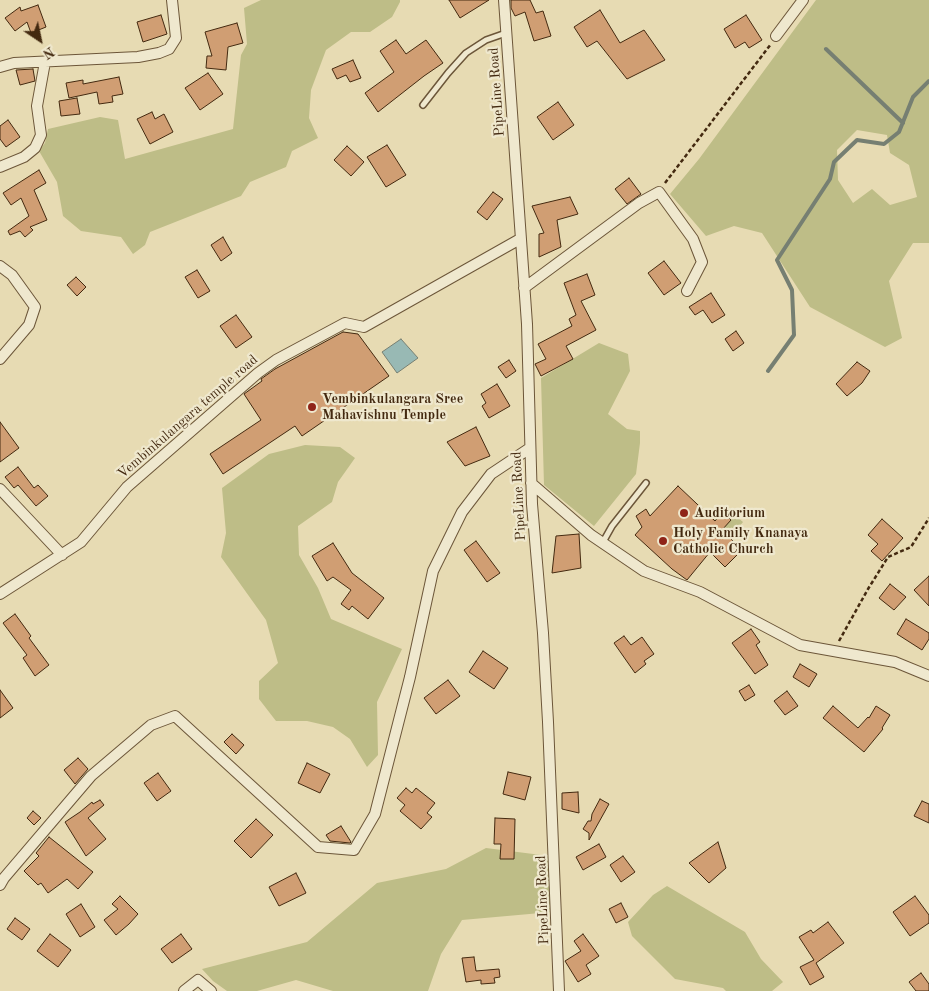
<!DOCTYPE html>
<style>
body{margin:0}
#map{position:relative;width:929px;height:991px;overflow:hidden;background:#e7dbb3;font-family:"Old Standard TT",serif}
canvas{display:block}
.north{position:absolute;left:15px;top:15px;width:50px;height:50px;-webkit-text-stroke:4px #efe8ce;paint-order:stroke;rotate:146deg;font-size:14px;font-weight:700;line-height:20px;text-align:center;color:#432910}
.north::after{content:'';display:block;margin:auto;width:18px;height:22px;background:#432910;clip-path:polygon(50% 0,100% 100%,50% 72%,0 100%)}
</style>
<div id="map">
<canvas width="929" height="991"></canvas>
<div class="north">N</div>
</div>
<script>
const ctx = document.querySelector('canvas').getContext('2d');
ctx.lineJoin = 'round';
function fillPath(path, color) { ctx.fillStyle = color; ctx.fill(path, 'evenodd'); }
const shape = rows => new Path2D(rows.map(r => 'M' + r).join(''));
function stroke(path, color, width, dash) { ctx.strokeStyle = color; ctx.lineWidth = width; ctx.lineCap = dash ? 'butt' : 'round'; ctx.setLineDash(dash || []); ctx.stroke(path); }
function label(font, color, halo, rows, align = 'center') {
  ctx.font = font + ' "Old Standard TT",serif'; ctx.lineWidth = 4.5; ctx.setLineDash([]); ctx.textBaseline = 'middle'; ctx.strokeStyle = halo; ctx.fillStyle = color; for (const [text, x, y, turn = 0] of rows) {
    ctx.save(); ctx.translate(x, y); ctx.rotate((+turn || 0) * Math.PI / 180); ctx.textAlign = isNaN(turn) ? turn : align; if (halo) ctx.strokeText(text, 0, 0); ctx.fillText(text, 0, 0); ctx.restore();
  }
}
fillPath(shape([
 [261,0,400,0,400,2,392,17,370,32,351,32,326,50,311,90,309,118,318,138,292,151,286,167,250,182,241,196,150,232,145,245,133,254,121,237,81,231,63,216,57,182,39,151,45,143,48,129,100,117,118,120,125,159,233,129,241,55,247,44,244,8],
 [816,0,929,0,929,243,913,243,889,281,902,338,885,347,810,307,762,233,734,226,706,236,670,194,699,159],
 [857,130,887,135,890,153,909,165,917,197,890,205,872,189,853,203,838,180,837,150],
 [599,343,628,354,630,371,608,414,627,429,640,431,640,443,636,474,594,526,544,485,541,378],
 [305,445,340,447,355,458,338,482,332,502,298,526,299,555,318,588,331,619,402,649,377,702,378,755,367,767,350,739,333,727,307,721,276,721,259,699,259,681,278,663,266,620,221,557,226,533,222,488,269,454],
 [725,507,743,522,717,554,699,538],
 [486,848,549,856,552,912,462,920,441,954,428,991,333,991,296,980,257,991,227,991,213,981,202,969,307,942,377,883,446,869],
 [667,886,745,932,761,959,783,982,772,991,726,991,723,988,675,979,632,936,628,922,653,895]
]), '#bebd87');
const water = shape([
 [401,339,418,358,397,373,382,352,401,339]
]);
fillPath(water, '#98b9b4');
stroke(water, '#767f72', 1);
stroke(shape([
 [826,49,903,123],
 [768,371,794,335,792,290,777,260,830,179,834,162,857,140,884,144,899,132,913,97,929,81]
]), '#767f72', 4);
const building = shape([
 [449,0,489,0,460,18,449,0],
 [511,0,530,0,536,13,543,11,551,36,534,41,525,12,515,16,511,8,511,0],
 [38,5,46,27,31,33,27,22,15,31,5,18,20,7,21,11,38,5],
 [600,10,620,43,644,30,665,60,627,79,597,41,587,47,574,27,600,10],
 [161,15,167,34,143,42,137,22,161,15],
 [746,15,762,40,749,48,745,42,735,48,724,29,746,15],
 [237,23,243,43,228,47,226,70,206,68,207,56,212,56,205,32,237,23],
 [396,40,406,54,426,40,443,63,424,76,378,112,365,93,394,72,380,51,396,40],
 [353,60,361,78,350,82,346,75,337,79,332,69,353,60],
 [33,69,35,81,20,85,16,70,33,69],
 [208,73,223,94,200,110,185,88,208,73],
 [119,77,123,94,112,96,113,102,99,104,97,92,69,98,66,83,83,80,83,84,119,77],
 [77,98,80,114,61,116,59,101,77,98],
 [558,102,574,125,553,140,537,117,558,102],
 [152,112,155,119,164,114,173,132,150,144,137,119,152,112],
 [8,120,20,137,6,147,0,139,0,126,8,120],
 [387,145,406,175,386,187,367,157,387,145],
 [347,146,364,162,351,176,334,160,347,146],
 [39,170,46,183,34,190,47,220,30,227,33,230,25,237,20,231,10,235,8,231,29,216,21,198,11,205,3,193,39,170],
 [629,178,641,194,627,204,615,189,629,178],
 [493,192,503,199,487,220,477,212,493,192],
 [570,197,578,214,557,220,561,247,539,257,539,234,544,233,532,206,570,197],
 [223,237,232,253,221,261,211,245,223,237],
 [664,261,681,283,664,295,648,273,664,261],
 [197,270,210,291,198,298,185,277,197,270],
 [587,274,595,295,581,301,596,330,566,346,573,359,541,376,535,364,546,359,538,344,572,326,569,319,576,315,564,283,587,274],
 [76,277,86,287,77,296,67,285,76,277],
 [711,293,725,315,712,323,703,310,695,315,689,307,711,293],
 [236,315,252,337,236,348,220,326,236,315],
 [736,331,744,343,733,351,725,339,736,331],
 [343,332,358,334,389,376,302,436,295,426,223,474,210,454,261,420,244,394,262,381,261,379,275,369,343,332],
 [509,360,516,371,506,378,498,367,509,360],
 [857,362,870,371,862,383,847,396,836,384,857,362],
 [497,384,510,406,489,418,482,406,486,403,481,394,497,384],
 [0,422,19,448,0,462,0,422],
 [476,427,490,456,465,466,447,442,476,427],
 [18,467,34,488,38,485,48,496,36,506,18,485,14,488,5,477,18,467],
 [678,486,715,521,723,512,731,520,722,530,742,550,725,567,710,552,687,580,672,569,635,535,642,527,636,516,646,509,650,516,678,486],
 [882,519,903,538,882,561,871,551,878,544,868,535,882,519],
 [579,534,581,568,552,573,556,536,579,534],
 [476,541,500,573,487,582,464,550,476,541],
 [333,543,352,573,384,598,368,619,352,606,349,610,341,604,351,590,333,577,327,581,312,556,333,543],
 [929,576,929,606,914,590,929,576],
 [890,584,906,597,894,610,879,598,890,584],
 [15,614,31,636,29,638,49,665,35,676,23,658,27,655,3,623,15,614],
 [906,619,929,633,929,639,922,650,897,634,906,619],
 [751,629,760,642,756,645,768,665,755,674,732,643,751,629],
 [624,636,631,645,642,637,654,654,644,661,646,664,635,673,614,643,624,636],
 [483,651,508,668,494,689,469,672,483,651],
 [800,664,817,674,809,687,793,677,800,664],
 [448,680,460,696,436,714,424,698,448,680],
 [749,685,755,695,745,701,739,691,749,685],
 [0,690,13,708,0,718,0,690],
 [787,691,798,706,785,715,774,701,787,691],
 [833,706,858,728,868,717,869,718,876,706,890,715,882,728,883,729,864,752,823,718,833,706],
 [232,734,244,745,236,754,224,742,232,734],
 [78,758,88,769,75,784,64,770,78,758],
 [307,763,330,774,320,793,298,783,307,763],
 [508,772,531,777,525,800,503,794,508,772],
 [158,773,171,791,157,801,144,783,158,773],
 [406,788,412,793,416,788,435,803,427,813,432,817,421,829,400,811,405,805,397,798,406,788],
 [578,792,579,813,562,809,562,793,578,792],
 [600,799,609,804,589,840,589,833,583,829,588,821,591,821,592,814,600,799],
 [100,800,104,805,88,818,106,839,86,856,65,822,80,812,92,802,93,804,100,800],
 [922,801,929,804,929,823,914,816,922,801],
 [33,811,41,818,34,825,27,818,33,811],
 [495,818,515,819,514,859,500,859,501,844,494,844,495,818],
 [256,819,273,835,251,858,234,841,256,819],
 [341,826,351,842,350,843,330,841,326,835,341,826],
 [49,837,93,872,78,889,67,879,48,893,41,883,38,885,24,871,39,856,36,853,49,837],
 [718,842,726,868,709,883,689,863,718,842],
 [599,844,606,857,583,870,576,857,599,844],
 [623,856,635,872,621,882,610,865,623,856],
 [296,873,306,893,279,906,269,887,296,873],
 [120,896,138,914,129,924,116,935,104,920,118,909,112,904,120,896],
 [915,896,929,915,929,923,910,936,893,912,915,896],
 [621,903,628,917,616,923,609,909,621,903],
 [81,904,95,927,80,937,66,914,81,904],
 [15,918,30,929,22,940,7,929,15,918],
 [828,922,844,943,816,963,824,977,810,985,800,967,814,960,799,937,811,930,813,933,828,922],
 [50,934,71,950,58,967,37,951,50,934],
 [181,934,192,949,172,963,161,949,181,934],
 [583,934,599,956,586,965,591,974,578,982,565,961,581,951,574,941,583,934],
 [474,957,476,971,499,969,500,977,494,978,495,983,481,984,481,980,466,982,462,958,474,957],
 [921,973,929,984,929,991,916,991,909,982,921,973]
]);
fillPath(building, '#d09e73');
stroke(building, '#432910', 1);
const service = shape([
 [423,105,448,73,466,53,486,40,506,33],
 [603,542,612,526,646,483]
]);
const minor = shape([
 [504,0,527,324,532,504,543,633,548,722,559,991],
 [776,36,803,0],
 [0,67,14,63,138,57,159,53,169,49,176,38,172,0],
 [0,167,24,157,35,148,41,135,37,106,45,62],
 [0,266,12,275,35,307,29,325,0,359],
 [524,288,639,203,659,192,693,239,702,262,687,291],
 [531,483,591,535,644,571,700,592,800,645,895,662,929,676],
 [0,489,62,555],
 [0,594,81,542,127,487,258,373,276,360,345,323,364,327,520,239],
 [0,885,4,878,91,776,151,725,175,716,318,847,354,850,375,814,410,677,433,571,462,512,491,474,530,448],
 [184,991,198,980,211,991]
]);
stroke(service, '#6c5639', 8);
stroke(minor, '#6c5639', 12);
stroke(shape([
 [665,183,771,44],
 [839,641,868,589,888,557,911,547,929,518]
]), '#432910', 2.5, [4, 2.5]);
stroke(service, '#efe8ce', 5);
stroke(minor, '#efe8ce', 10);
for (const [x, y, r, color] of [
 [312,407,5,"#8f2418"],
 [684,513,5,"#8f2418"],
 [663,541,5,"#8f2418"]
]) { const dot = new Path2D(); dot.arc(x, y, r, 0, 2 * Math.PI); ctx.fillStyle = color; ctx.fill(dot); stroke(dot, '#efe8ce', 2); }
label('14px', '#432910', '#efe8ce', [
 ["PipeLine Road",497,92,-94],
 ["Vembinkulangara temple road",188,417,-41],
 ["PipeLine Road",519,496,-93],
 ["PipeLine Road",543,900,-92]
]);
label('bold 14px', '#432910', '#efe8ce', [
 ["Vembinkulangara Sree",322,399],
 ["Mahavishnu Temple",322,415],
 ["Auditorium",694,513],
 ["Holy Family Knanaya",673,533],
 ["Catholic Church",673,549]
], 'left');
</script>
